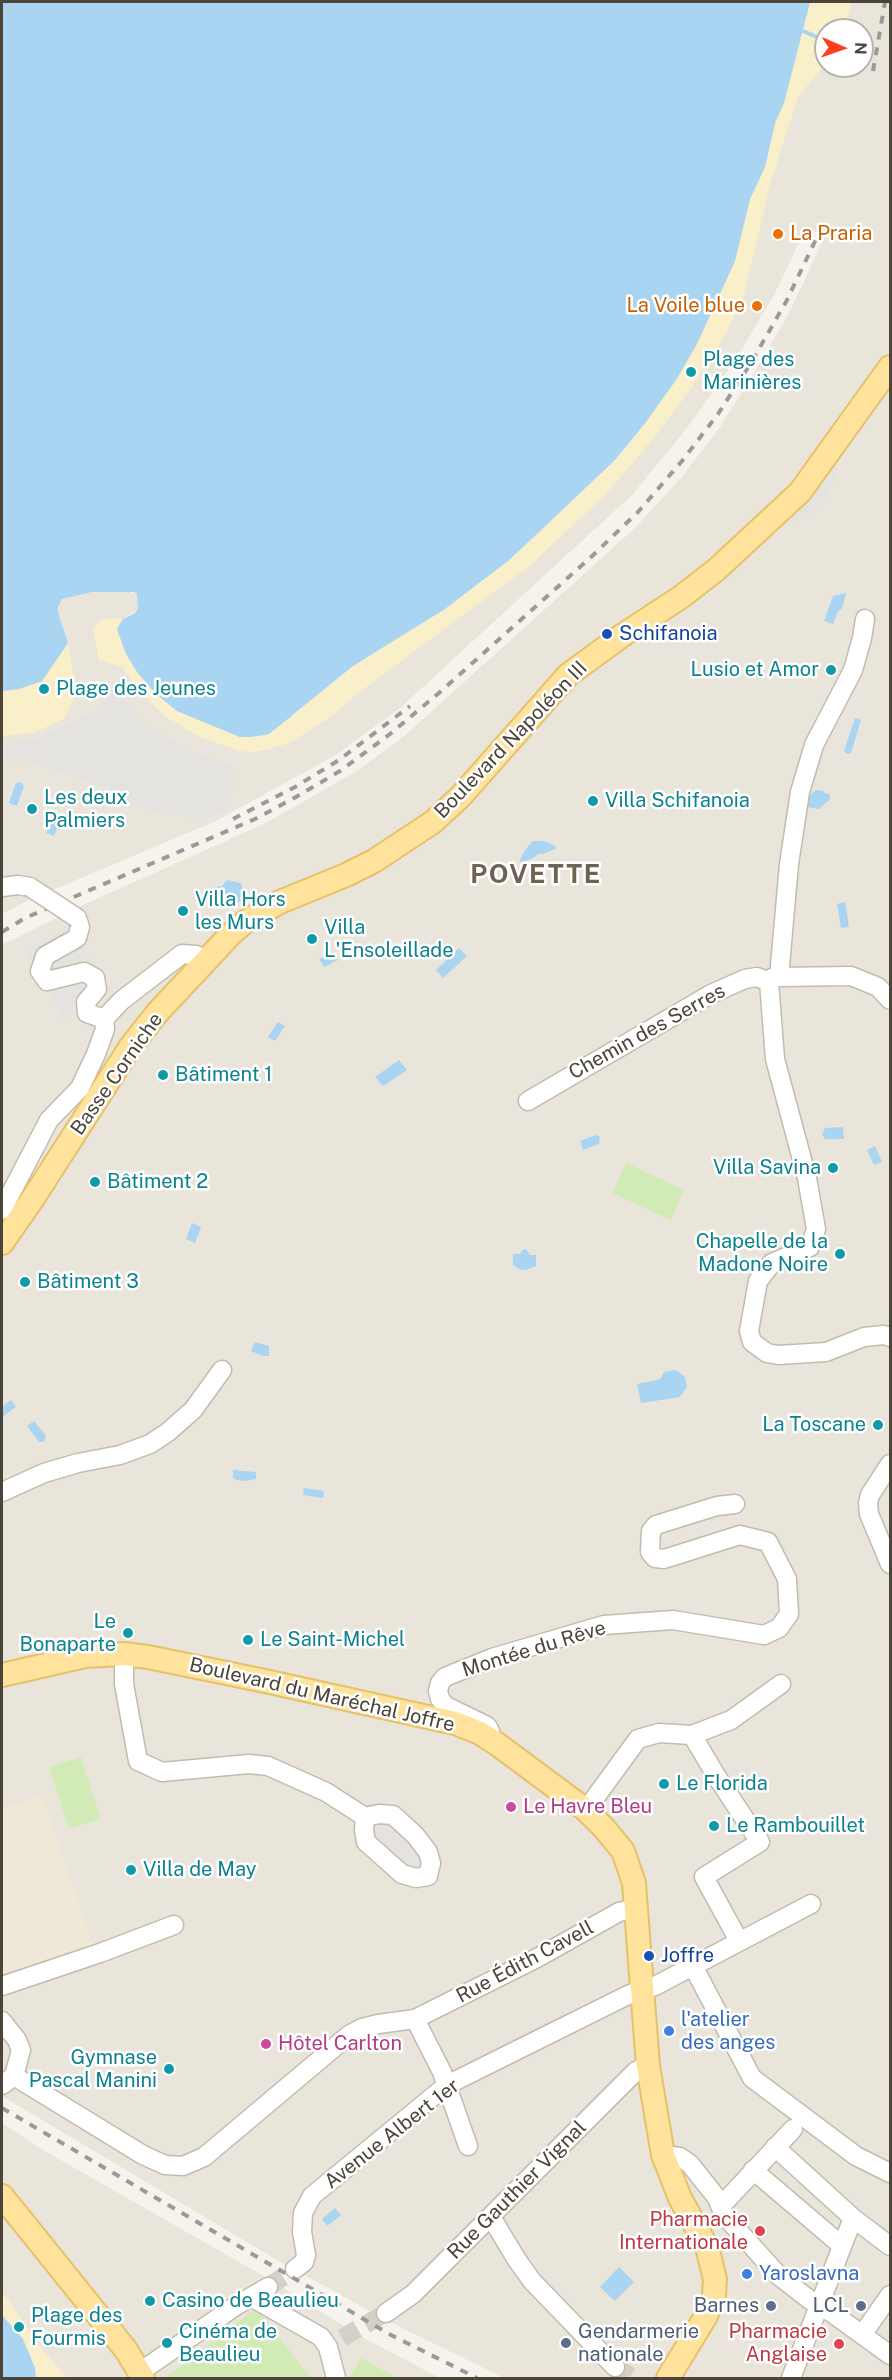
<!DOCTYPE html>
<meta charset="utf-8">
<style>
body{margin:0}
#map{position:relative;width:892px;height:2380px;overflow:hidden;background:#f6f3ec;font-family:"Public Sans",sans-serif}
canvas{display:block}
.frame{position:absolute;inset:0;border:3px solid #4b4439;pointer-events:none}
.north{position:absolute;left:814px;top:18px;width:60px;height:60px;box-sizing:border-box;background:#fff;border:2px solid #b7b4b0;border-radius:50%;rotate:92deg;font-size:16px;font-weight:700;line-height:24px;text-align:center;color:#4b4439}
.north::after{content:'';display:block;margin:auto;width:21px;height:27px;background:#fc3f1d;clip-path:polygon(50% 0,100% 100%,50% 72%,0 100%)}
</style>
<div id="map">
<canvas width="892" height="2380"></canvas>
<div class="frame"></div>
<div class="north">N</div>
</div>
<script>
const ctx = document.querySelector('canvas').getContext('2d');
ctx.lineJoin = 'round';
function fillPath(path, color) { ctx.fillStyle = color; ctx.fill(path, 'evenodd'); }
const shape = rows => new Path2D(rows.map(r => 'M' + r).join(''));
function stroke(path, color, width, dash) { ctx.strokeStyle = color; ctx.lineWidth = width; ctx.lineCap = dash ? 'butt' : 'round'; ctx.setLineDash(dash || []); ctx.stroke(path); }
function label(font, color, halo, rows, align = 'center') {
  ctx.font = font + ' "Public Sans",sans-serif'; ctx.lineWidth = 5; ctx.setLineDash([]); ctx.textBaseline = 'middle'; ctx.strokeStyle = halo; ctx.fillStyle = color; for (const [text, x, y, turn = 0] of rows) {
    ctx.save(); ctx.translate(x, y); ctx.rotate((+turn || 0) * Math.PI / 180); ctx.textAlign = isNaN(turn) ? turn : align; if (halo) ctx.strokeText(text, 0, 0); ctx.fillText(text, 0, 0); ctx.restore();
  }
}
fillPath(shape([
 [810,2,890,2,890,2378,504,2378,394,2324,282,2263,2,2096,2,945,74,909,266,823,357,771,402,738,635,528,681,478,720,427,756,370,790,311,825,236,806,228,774,295,736,359,687,428,632,495,399,709,334,756,216,821,29,900,2,914,2,691,10,690,68,643,58,612,57,607,62,599,92,592,126,591,137,594,139,603,137,610,123,619,293,716,336,680,478,585,508,561,621,454,676,380,697,344,713,312],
 [826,30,862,30,862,66,826,66],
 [2,2123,43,2150,267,2278,360,2336,440,2378,67,2378,43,2351,2,2292]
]), '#eae5da');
fillPath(shape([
 [42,1796,94,1947,2,1982,2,1808]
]), '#efe8d6');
fillPath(shape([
 [626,1163,684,1190,671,1220,612,1193],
 [81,1757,101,1819,69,1829,49,1767],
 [256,2308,311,2378,165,2378,196,2355],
 [361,2358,397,2378,349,2378]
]), '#d2eab5');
fillPath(shape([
 [810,2,852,2,844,30,826,30,826,63,798,97,771,181,744,294,728,330,692,387,653,439,605,495,532,564,357,694,332,716,290,743,256,752,239,751,200,737,166,717,138,689,122,667,99,660,93,628,102,619,123,619,118,625,118,633,130,661,149,685,164,700,177,711,193,718,240,737,265,736,293,716,353,666,478,585,508,561,535,537,621,454,676,380,697,344,735,261,750,199,765,167,775,123,784,103],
 [68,643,74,677,74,698,64,719,35,732,2,736,2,691,42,681],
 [2,2292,43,2351,67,2378,36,2378,35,2368,23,2339,2,2315]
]), '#f9efc9');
fillPath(shape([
 [838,455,835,481,824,499,811,514,795,522,773,526],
 [114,688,149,726,193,753,233,766,232,807,199,818,152,812,86,781,27,761,2,761,2,743,37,739,96,711],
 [65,929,106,977,92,1007,64,1020,26,950],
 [393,1815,431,1863,416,1878,366,1842,365,1817]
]), '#e5e3e0');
fillPath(shape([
 [2,2,810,2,784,103,775,123,765,167,750,199,735,261,697,344,676,380,646,422,615,460,508,561,445,609,353,666,269,734,250,737,240,737,177,711,156,694,137,672,126,654,117,629,123,619,135,613,138,608,137,594,134,592,92,592,62,599,58,607,58,612,68,643,42,681,19,689,2,691],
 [846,593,842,609,838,611,833,624,824,621,833,596],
 [855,718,861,720,851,753,847,754,844,751],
 [21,782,24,786,17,806,9,803,16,783],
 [816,790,823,791,826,794,828,793,830,796,830,799,819,809,808,807,809,796],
 [53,816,61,819,54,836,46,833],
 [533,841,544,841,555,846,557,848,543,854,538,854,535,857,522,863,520,860,525,850],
 [227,880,241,883,244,899,241,901,236,903,231,893,216,899,213,891,214,887,222,886],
 [845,902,849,927,841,928,837,904],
 [459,948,467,956,443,978,436,970],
 [333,952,338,960,324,967,319,959],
 [278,1022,285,1026,275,1041,268,1037],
 [399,1060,407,1070,383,1086,375,1077],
 [843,1127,844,1139,825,1139,822,1134,825,1128],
 [596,1135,600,1137,599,1144,583,1150,580,1141],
 [875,1146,882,1162,874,1165,867,1150],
 [192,1223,201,1227,195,1243,186,1239],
 [526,1249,530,1255,536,1255,536,1266,526,1270,521,1270,513,1265,513,1254,520,1254,523,1250],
 [255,1342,269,1346,269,1356,263,1356,251,1351],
 [676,1370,685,1377,687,1387,680,1397,641,1403,637,1384,660,1379,664,1372],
 [11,1400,16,1407,2,1417,2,1407],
 [34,1421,46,1436,44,1442,39,1442,27,1426],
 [233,1470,256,1472,256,1479,246,1481,237,1480,233,1478],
 [304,1488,324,1491,323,1498,303,1495],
 [335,2208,341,2215,327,2226,322,2219],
 [619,2267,634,2282,615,2301,600,2287],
 [2,2315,23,2339,35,2368,36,2378,2,2378]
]), '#a9d4f2');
stroke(shape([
 [803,31,826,41]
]), '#a9d4f2', 4);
stroke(shape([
 [268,2287,295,2269],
 [342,2338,386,2313],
 [615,2367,634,2378]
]), '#d4d0c8', 18, [18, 9]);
const minor = shape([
 [2,887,18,885,30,887],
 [77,918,80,927,77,938,45,956,40,971,47,981,84,972,95,978,97,989,86,1002,87,1013,104,1019],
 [779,977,789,864,800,792,814,745,853,670,862,638,865,619],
 [770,981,772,978,779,977,851,976,878,987,890,1000],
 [769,982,775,1059,807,1178,816,1229,810,1247,772,1263,758,1281,749,1331,752,1342,767,1353,778,1355,826,1352,864,1337,884,1335,890,1337],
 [104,1019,121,1001,182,954,196,955,206,959],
 [528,1101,711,994,745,979,757,977,769,982],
 [2,1210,49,1120,80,1088,96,1054,105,1029,104,1019],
 [890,1464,870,1495,868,1503,869,1514,890,1564],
 [2,1492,44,1473,78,1463,120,1455,150,1444,168,1432,193,1410,222,1370],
 [124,1654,124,1684,138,1761,162,1772,249,1764,268,1766,326,1792,365,1817,379,1814,393,1815,415,1835,428,1852,431,1863,428,1876,416,1878,402,1874,366,1842,364,1830,365,1817],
 [490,1731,487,1726,446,1706,440,1699,438,1691,440,1683,445,1677,492,1658,604,1625,673,1620,764,1635,779,1628,789,1614,787,1579,768,1542,740,1535,664,1559,655,1558,650,1552,651,1531,656,1525,717,1506,735,1504],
 [692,1735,717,1777,760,1842,704,1877,739,1941],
 [586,1810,638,1739,659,1733,692,1735,731,1720,781,1684],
 [693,1966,752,2078,856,2156,890,2173],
 [2,1986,100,1953,174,1925],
 [415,2019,442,2072,468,2146],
 [2,2021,17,2040,21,2050,14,2076,2,2085],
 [14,2076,143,2155,165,2165,183,2166,204,2157,349,2035,362,2028,378,2024,415,2019,537,1958,619,1912,636,1908],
 [775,2147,853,2218,890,2246],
 [663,2155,680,2157,690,2164,717,2198,724,2215,779,2276,810,2300,832,2313,890,2355],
 [753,2170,841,2245],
 [721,2206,793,2129],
 [491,2217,517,2260,532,2281,615,2367],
 [295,2269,304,2262,306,2255,302,2232,303,2213,312,2196,447,2085,630,1994,655,1986,811,1904],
 [251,2297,321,2337,328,2347,336,2378],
 [386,2313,413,2294,636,2071,648,2066],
 [862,2335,890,2295],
 [140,2372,234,2307,268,2287],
 [791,2378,853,2218]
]);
const major = shape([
 [2,1243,32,1200,131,1046,157,1013,231,934,245,922,280,902,346,875,374,861,433,822,461,796,568,675,620,637,681,597,716,570,800,492,890,367],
 [2,1675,85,1656,124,1654,148,1657,265,1681,455,1723,480,1733,497,1744,586,1810,604,1828,623,1851,634,1883,648,2066,663,2155,680,2198,707,2247,715,2279,714,2296,706,2316,668,2378],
 [2,2196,126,2350,143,2378]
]);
stroke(minor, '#c2bbae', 21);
stroke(major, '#e6c16a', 26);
stroke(minor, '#fff', 18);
stroke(major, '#ffe39c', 22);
stroke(shape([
 [873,71,885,2],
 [233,819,295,787,339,760,410,706],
 [2,932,25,918,255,819,296,797,340,771,390,734,440,692,590,558,638,512,682,461,718,414,752,361,787,300,816,239],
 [2,2108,391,2335,477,2378]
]), '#9a9a9a', 4, [8, 8]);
const minorBridge = shape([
 [30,887,77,918]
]);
stroke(minorBridge, '#c2bbae', 21, []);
stroke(minorBridge, '#fff', 18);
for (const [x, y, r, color] of [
 [778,234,6,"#e8710a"],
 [757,306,6,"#e8710a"],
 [691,372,6,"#0f9aa8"],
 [607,634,6,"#1a4fb4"],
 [831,670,6,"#0f9aa8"],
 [44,689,6,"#0f9aa8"],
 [593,801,6,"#0f9aa8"],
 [32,809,6,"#0f9aa8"],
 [183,911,6,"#0f9aa8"],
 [312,939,6,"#0f9aa8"],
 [163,1075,6,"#0f9aa8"],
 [833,1168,6,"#0f9aa8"],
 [95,1182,6,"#0f9aa8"],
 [840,1254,6,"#0f9aa8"],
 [25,1282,6,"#0f9aa8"],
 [878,1425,6,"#0f9aa8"],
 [128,1633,6,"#0f9aa8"],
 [248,1640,6,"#0f9aa8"],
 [664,1784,6,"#0f9aa8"],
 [511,1807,6,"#d1479c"],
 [714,1826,6,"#0f9aa8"],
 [131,1870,6,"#0f9aa8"],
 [649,1956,6,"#1a4fb4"],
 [669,2031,6,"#3f7fe0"],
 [266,2044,6,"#d1479c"],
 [169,2069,6,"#0f9aa8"],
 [760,2231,6,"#e0444e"],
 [747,2274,6,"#3f7fe0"],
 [150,2301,6,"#0f9aa8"],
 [771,2306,6,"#5c6f8a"],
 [861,2306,6,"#5c6f8a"],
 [19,2327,6,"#0f9aa8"],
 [167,2343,6,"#0f9aa8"],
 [566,2343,6,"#5c6f8a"],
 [839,2344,6,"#e0444e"]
]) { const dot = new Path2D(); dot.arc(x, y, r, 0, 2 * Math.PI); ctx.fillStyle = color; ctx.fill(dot); stroke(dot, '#fff', 2); }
label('20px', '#c56008', '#fff', [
 ["La Praria",790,234],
 ["La Voile blue",745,306,"right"]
], 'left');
label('20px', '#0d838f', '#fff', [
 ["Plage des",703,360],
 ["Marinières",703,383],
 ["Lusio et Amor",819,670,"right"],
 ["Plage des Jeunes",56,689],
 ["Les deux",44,798],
 ["Palmiers",44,821],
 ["Villa Schifanoia",605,801],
 ["Villa Hors",195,900],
 ["les Murs",195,923],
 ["Villa",324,928],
 ["L'Ensoleillade",324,951],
 ["Bâtiment 1",175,1075],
 ["Villa Savina",821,1168,"right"],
 ["Bâtiment 2",107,1182],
 ["Chapelle de la",828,1242,"right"],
 ["Madone Noire",828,1265,"right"],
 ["Bâtiment 3",37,1282],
 ["La Toscane",866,1425,"right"],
 ["Le",116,1622,"right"],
 ["Bonaparte",116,1645,"right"],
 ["Le Saint-Michel",260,1640],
 ["Le Florida",676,1784],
 ["Le Rambouillet",726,1826],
 ["Villa de May",143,1870],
 ["Gymnase",157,2058,"right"],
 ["Pascal Manini",157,2081,"right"],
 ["Casino de Beaulieu",162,2301],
 ["Plage des",31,2316],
 ["Fourmis",31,2339],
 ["Cinéma de",179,2332],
 ["Beaulieu",179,2355]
], 'left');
label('20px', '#164399', '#fff', [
 ["Schifanoia",619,634],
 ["Joffre",661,1956]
], 'left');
label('20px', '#4b4439', '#fff', [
 ["Boulevard Napoléon III",511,740,-46],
 ["Chemin des Serres",647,1032,-29],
 ["Basse Corniche",117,1074,-55],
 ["Montée du Rêve",534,1649,-17],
 ["Boulevard du Maréchal Joffre",322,1695,13],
 ["Rue Édith Cavell",525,1962,-28],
 ["Avenue Albert 1er",392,2134,-38],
 ["Rue Gauthier Vignal",517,2190,-45]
]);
label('20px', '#b23c85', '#fff', [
 ["Le Havre Bleu",523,1807],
 ["Hôtel Carlton",278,2044]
], 'left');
label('20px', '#366cbe', '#fff', [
 ["l'atelier",681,2020],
 ["des anges",681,2043],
 ["Yaroslavna",759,2274]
], 'left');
label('20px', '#be3a42', '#fff', [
 ["Pharmacie",748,2220],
 ["Internationale",748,2243],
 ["Pharmacie",827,2332],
 ["Anglaise",827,2355]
], 'right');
label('20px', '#4e5e75', '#fff', [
 ["Barnes",759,2306],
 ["LCL",849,2306],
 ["Gendarmerie",578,2332,"left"],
 ["nationale",578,2355,"left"]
], 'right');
ctx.letterSpacing = '1.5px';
label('bold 26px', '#6e6250', '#fff', [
 ["POVETTE",536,875]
]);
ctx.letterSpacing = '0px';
</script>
